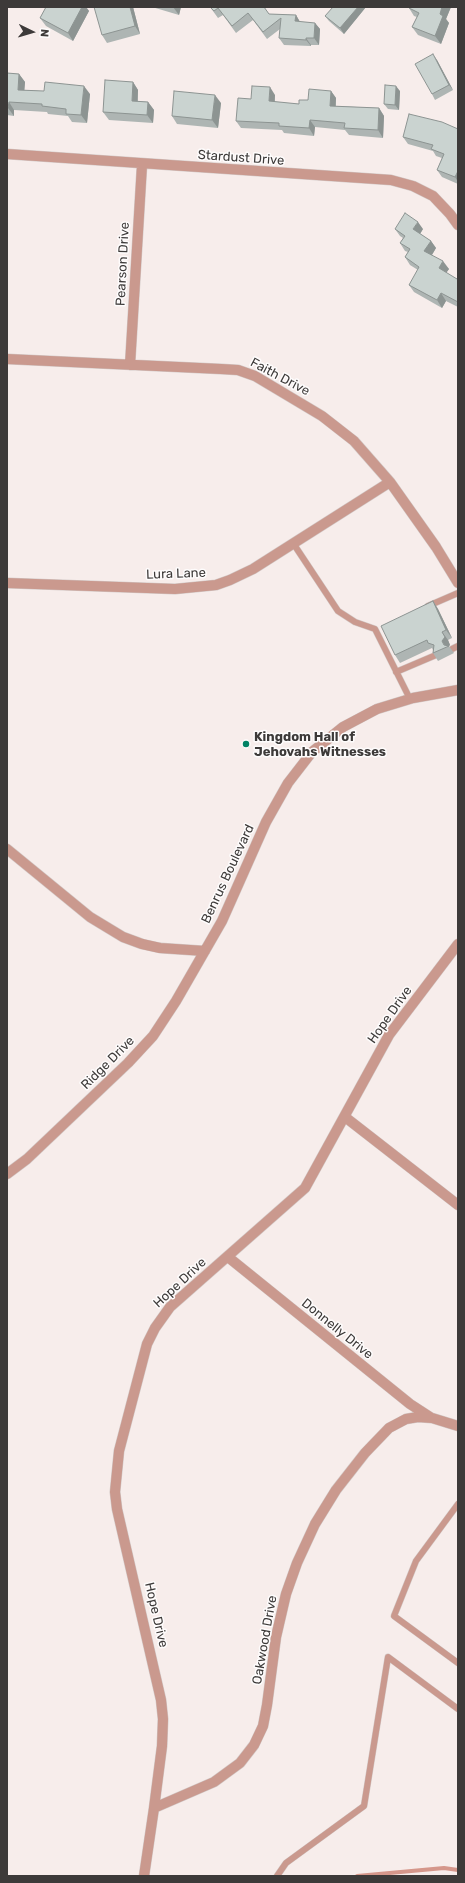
<!DOCTYPE html>
<style>
body{margin:0}
#map{position:relative;width:465px;height:1883px;overflow:hidden;background:#f7edeb;font-family:Rubik,sans-serif}
canvas{display:block}
.frame{position:absolute;inset:0;border:8px solid #3d3a39;pointer-events:none}
.north{position:absolute;left:12px;top:12px;width:40px;height:40px;-webkit-text-stroke:3px #fefcfc;paint-order:stroke;rotate:95deg;font-size:11px;font-weight:700;line-height:16px;text-align:center;color:#3d3a39}
.north::after{content:'';display:block;margin:auto;width:14px;height:18px;background:#3d3a39;clip-path:polygon(50% 0,100% 100%,50% 72%,0 100%)}
</style>
<div id="map">
<canvas width="465" height="1883"></canvas>
<div class="frame"></div>
<div class="north">N</div>
</div>
<script>
const ctx = document.querySelector('canvas').getContext('2d');
ctx.lineJoin = 'round';
const shape = rows => new Path2D(rows.map(r => 'M' + r).join(''));
function stroke(path, color, width, dash) { ctx.strokeStyle = color; ctx.lineWidth = width; ctx.lineCap = dash ? 'butt' : 'round'; ctx.setLineDash(dash || []); ctx.stroke(path); }
function fillPath(path, color) { ctx.fillStyle = color; ctx.fill(path, 'evenodd'); }
function label(font, color, halo, rows, align = 'center') {
  ctx.font = font + ' Rubik,sans-serif'; ctx.lineWidth = 3; ctx.setLineDash([]); ctx.textBaseline = 'middle'; ctx.strokeStyle = halo; ctx.fillStyle = color; for (const [text, x, y, turn = 0] of rows) {
    ctx.save(); ctx.translate(x, y); ctx.rotate((+turn || 0) * Math.PI / 180); ctx.textAlign = isNaN(turn) ? turn : align; if (halo) ctx.strokeText(text, 0, 0); ctx.fillText(text, 0, 0); ctx.restore();
  }
}
stroke(shape([
 [357,1876,444,1868,458,1870]
]), '#d5978b', 4);
const service = shape([
 [293,543,338,611,355,622,375,629,410,699],
 [428,606,458,593],
 [452,649,458,646],
 [396,672,436,655],
 [458,1504,416,1561,394,1616,458,1663],
 [277,1876,286,1863,364,1806,388,1657,458,1709]
]);
const minor = shape([
 [7,154,391,180,413,186,433,196,450,214,458,225],
 [7,359,221,369,238,370,255,376,322,416,354,441,390,482,436,547,458,583],
 [130,365,142,165],
 [7,583,175,589,216,585,230,580,253,569,390,482],
 [7,849,90,917,123,937,142,944,160,948,205,951],
 [345,1117,458,1205],
 [7,1174,27,1159,128,1063,153,1036,176,1001,222,921,266,822,288,783,312,752,343,727,377,709,413,698,458,690],
 [228,1257,410,1404,430,1417],
 [154,1808,162,1746,163,1719,161,1700,117,1509,115,1492,119,1451,147,1344,155,1328,170,1307,305,1188,389,1035,458,944],
 [144,1876,154,1808,214,1782,240,1763,254,1745,263,1726,267,1705,276,1637,286,1594,297,1563,315,1524,336,1490,365,1453,389,1428,406,1419,418,1417,432,1418,458,1426]
]);
stroke(service, '#d2c9c7', 7);
stroke(minor, '#d2c9c7', 11);
stroke(service, '#ca998e', 6);
stroke(minor, '#ca998e', 10);
fillPath(shape([
 [46,7,86,7,89,11,73,41,46,26,40,18],
 [133,7,140,34,107,43,102,35],
 [152,7,181,7,179,15],
 [210,7,264,7,269,14,296,15,300,22,315,23,320,29,319,45,311,45,311,46,284,45,279,38,280,29,267,39,253,20,236,33,223,15,218,18],
 [366,7,344,34,329,21,325,16],
 [409,7,451,7,446,19,449,23,441,44,418,35,412,27,417,17,414,16,409,8],
 [437,60,453,90,435,100,432,94],
 [7,73,19,74,25,82,24,90,90,94,87,123,72,122,68,116,48,114,47,112,14,110,14,116,7,115],
 [133,82,138,90,138,101,148,102,154,110,153,123,109,120,103,112],
 [331,91,336,98,336,106,379,108,384,116,383,138,349,135,345,130,315,127,314,136,284,133,282,130,241,128,236,121,251,99,275,95,275,102,299,104],
 [400,91,399,110,388,109,384,104],
 [221,103,218,128,177,124,172,116],
 [458,129,458,184,442,177,437,170,442,158,436,156,433,151,408,144,403,137],
 [395,229,423,229,420,234,431,241,436,248,432,255,449,269,446,273,457,279,458,277,458,307,446,301,442,308,414,292,409,285,418,270,410,265,405,257,408,252,405,251,400,243,403,238,400,236],
 [433,601,438,609,452,638,448,640,450,645,449,646,454,653,438,661,433,653,433,650,432,648,400,663,395,655]
]), '#aeb5b3');
fillPath(shape([
 [82,7,86,7,89,11,73,41,68,33],
 [130,7,133,7,140,34,135,26],
 [173,7,181,7,179,15],
 [358,7,366,7,344,34,340,28],
 [442,7,451,7,446,19,449,23,441,44,435,36,440,14],
 [296,15,300,22,295,21],
 [315,23,320,29,319,45,314,38],
 [306,38,311,45,311,46,306,40],
 [433,54,437,60,453,90,449,85],
 [19,74,25,82,24,97,18,90],
 [133,82,138,90,137,109,132,101],
 [84,86,90,94,87,123,81,115],
 [396,86,400,91,399,110,395,105],
 [270,87,275,95,274,109,269,101],
 [331,91,336,98,335,113,330,106],
 [215,95,221,103,218,128,212,120],
 [9,102,14,110,14,116,8,108],
 [148,102,154,110,153,123,147,115],
 [379,108,384,116,383,138,378,130],
 [310,120,315,127,314,136,309,128],
 [458,171,458,182,455,177],
 [418,222,423,229,418,237,413,229],
 [431,241,436,248,430,258,424,251],
 [443,261,449,269,444,276,439,268],
 [441,293,446,301,442,308,437,300],
 [433,601,438,609,452,638,446,630],
 [442,632,448,640,450,645,449,646,446,647,442,641]
]), '#8d9492');
const building = shape([
 [46,7,82,7,68,33,40,18,46,7],
 [94,7,130,7,135,26,102,35,94,7],
 [210,7,264,7,269,14,296,15,295,21,315,23,314,38,306,38,306,40,279,38,281,18,263,32,248,13,232,26,218,8,214,11,210,7],
 [333,7,358,7,340,28,325,16,333,7],
 [409,7,442,7,440,14,443,16,435,36,412,27,419,13,409,8,409,7],
 [433,54,449,85,432,94,415,64,433,54],
 [7,73,19,74,18,90,44,91,45,82,84,86,81,115,66,114,66,109,42,106,42,104,9,102,8,108,7,108,7,73],
 [105,80,133,82,132,101,148,102,147,115,103,112,105,80],
 [385,85,396,86,395,105,384,104,385,85],
 [252,86,270,87,269,101,299,104,299,100,308,100,309,89,331,91,330,106,379,108,378,130,344,128,345,123,310,120,309,128,279,126,279,123,236,121,238,98,251,99,252,86],
 [174,91,215,95,212,120,172,116,174,91],
 [409,114,442,122,458,129,458,171,455,177,437,170,444,154,431,149,433,145,403,137,409,114],
 [405,213,418,222,413,229,431,241,424,251,443,261,439,268,457,279,458,277,458,302,441,293,437,300,409,285,419,267,405,257,410,249,400,243,405,236,395,229,405,213],
 [433,601,446,630,442,632,445,637,442,641,444,645,449,646,433,653,434,645,428,643,427,640,395,655,381,626,433,601]
]);
fillPath(building, '#cad3d0');
stroke(building, '#8d9492', 1);
for (const [x, y, r, color] of [
 [246,744,4,"#008365"]
]) { const dot = new Path2D(); dot.arc(x, y, r, 0, 2 * Math.PI); ctx.fillStyle = color; ctx.fill(dot); stroke(dot, '#fefcfc', 1.5); }
label('13px', '#3d3a39', '#fefcfc', [
 ["Stardust Drive",241,158,4],
 ["Pearson Drive",123,264,-87],
 ["Faith Drive",280,377,28],
 ["Lura Lane",176,574,-2],
 ["Benrus Boulevard",228,874,-65],
 ["Hope Drive",390,1015,-55],
 ["Ridge Drive",108,1063,-45],
 ["Hope Drive",180,1283,-43],
 ["Donnelly Drive",337,1329,39],
 ["Hope Drive",156,1615,77],
 ["Oakwood Drive",265,1640,-80]
]);
label('bold 13px', '#3d3a39', '#fefcfc', [
 ["Kingdom Hall of",254,737],
 ["Jehovahs Witnesses",254,752]
], 'left');
</script>
